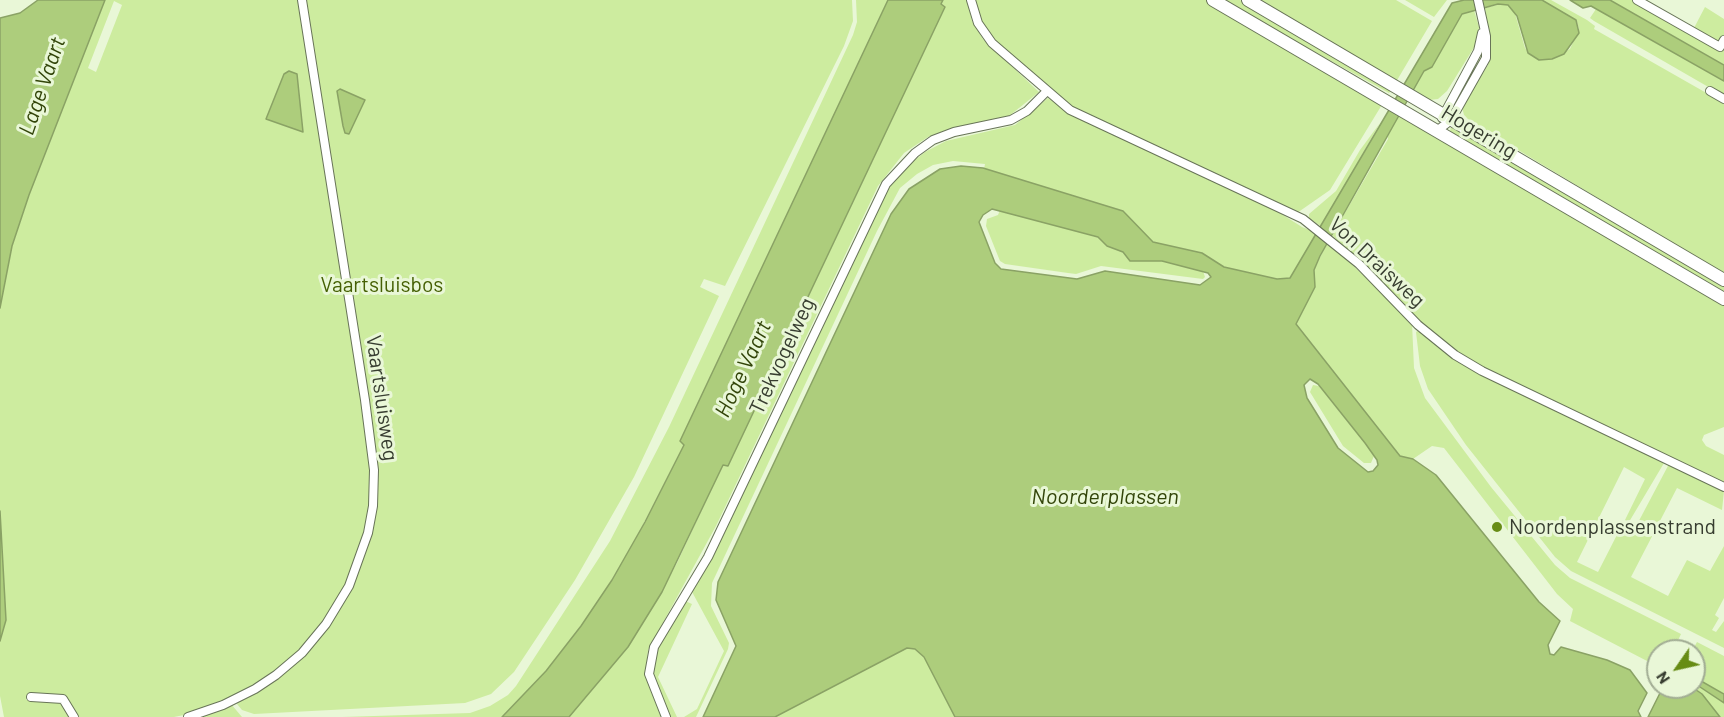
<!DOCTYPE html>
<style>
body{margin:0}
#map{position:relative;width:1724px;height:717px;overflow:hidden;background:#e9f7d7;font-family:Barlow,sans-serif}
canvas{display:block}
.north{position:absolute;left:1646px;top:639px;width:60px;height:60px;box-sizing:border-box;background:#e9f7d7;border:2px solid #a2ad94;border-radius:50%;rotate:236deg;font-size:16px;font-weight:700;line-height:24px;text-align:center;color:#373d30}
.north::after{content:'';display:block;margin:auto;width:21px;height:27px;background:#678c15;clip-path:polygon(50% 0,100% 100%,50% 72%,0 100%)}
</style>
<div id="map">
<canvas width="1724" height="717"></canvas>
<div class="north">N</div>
</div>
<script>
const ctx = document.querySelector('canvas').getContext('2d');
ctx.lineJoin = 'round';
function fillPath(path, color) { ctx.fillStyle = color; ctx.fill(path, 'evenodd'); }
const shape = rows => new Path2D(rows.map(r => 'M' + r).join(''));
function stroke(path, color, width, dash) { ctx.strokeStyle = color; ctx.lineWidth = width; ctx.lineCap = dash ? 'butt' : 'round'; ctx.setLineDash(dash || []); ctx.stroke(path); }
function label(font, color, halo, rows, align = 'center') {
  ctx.font = font + ' Barlow,sans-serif'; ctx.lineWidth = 6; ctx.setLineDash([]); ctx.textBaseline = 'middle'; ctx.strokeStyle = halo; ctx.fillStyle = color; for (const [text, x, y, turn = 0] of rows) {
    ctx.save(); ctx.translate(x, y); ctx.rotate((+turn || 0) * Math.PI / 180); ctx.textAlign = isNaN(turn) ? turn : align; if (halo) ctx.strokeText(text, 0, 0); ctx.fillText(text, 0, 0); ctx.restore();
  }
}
fillPath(shape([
 [105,0,852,0,853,21,844,46,725,286,704,279,700,287,719,296,634,477,575,580,514,672,491,694,465,703,254,714,242,710,237,704,238,701,232,698,194,713,174,717,73,717,68,701,42,695,27,696,26,700,58,700,69,717,4,717,0,696,0,641,6,620,0,511,0,308,12,246,29,194],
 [114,1,122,5,96,72,88,68],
 [856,0,888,0,680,441,684,445,627,556,587,618,546,671,502,717,342,717,470,713,490,706,508,695,516,686,610,541,669,427,853,35,857,22],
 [943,0,967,0,972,21,983,39,1039,92,1009,116,952,128,928,137,904,153,878,186,716,526,648,650,646,670,648,684,661,717,569,717,628,647,677,563,723,464,728,466,742,436,843,223,945,7,941,5],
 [973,0,1208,0,1383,103,1330,190,1297,213,1072,108,983,32],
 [1221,0,1240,0,1392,89,1389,93],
 [1254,0,1396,0,1432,21,1396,82],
 [1405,0,1447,0,1434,17],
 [1542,0,1551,0,1587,20,1595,26,1594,29,1724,103,1724,274,1470,121,1464,115,1462,107,1488,65,1490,41,1485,8,1505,3,1514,10,1525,48,1533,57,1552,59,1570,49,1579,29,1577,22],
 [1610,0,1635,0,1720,49,1724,42,1724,65],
 [1705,7,1724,19,1724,35,1718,41,1694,28],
 [1596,9,1724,81,1724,96,1594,21,1590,18],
 [1474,10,1479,27,1478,41,1447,91,1438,99,1429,100,1412,92,1424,71,1432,67,1462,14],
 [1048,98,1078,118,1264,203,1302,227,1317,233,1291,278,1277,279,1224,267,1202,253,1153,242,1122,211,984,169,985,164,953,161,933,165,917,174,900,188,877,231,712,583,711,606,729,643,728,649,696,717,684,717,697,709,724,651,691,590,887,188,900,172,925,152,946,141,1015,125],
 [1400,113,1724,305,1724,427,1704,435,1702,440,1706,446,1724,455,1724,484,1484,370,1456,353,1419,323,1332,235,1388,139,1387,134],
 [1380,123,1353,171,1322,227,1309,218,1309,214,1336,191,1360,150],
 [1451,125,1724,284,1724,293,1450,132],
 [1000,210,1098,237,1107,246,1123,252,1130,261,1162,261,1203,271,1205,277,1203,279,1101,266,1076,274,1068,273,1005,264,1000,261,986,226,987,219,998,215],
 [1328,241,1412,323,1414,368,1425,398,1491,487,1555,565,1570,578,1681,634,1673,651,1658,651,1658,671,1649,662,1570,621,1573,609,1557,594,1444,448,1432,446,1413,459,1400,456,1305,335,1296,324,1297,319,1315,287,1314,270],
 [1419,330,1437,345,1662,457,1664,463,1629,522,1625,520,1645,479,1624,467,1577,562,1598,572,1621,527,1633,532,1669,464,1724,491,1722,510,1677,488,1631,577,1668,596,1687,560,1710,571,1724,546,1724,598,1715,615,1719,618,1712,630,1716,632,1724,621,1724,648,1571,571,1555,557,1466,445,1428,389,1420,366,1416,332],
 [1313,385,1319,386,1365,443,1374,456,1371,463,1364,463,1343,446,1310,392],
 [685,601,692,604,658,677,677,717,670,717,652,675,656,649],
 [918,639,958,717,770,717],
 [1697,642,1724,656,1724,694,1694,677,1694,651,1692,651],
 [1694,683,1724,703,1724,717,1720,717,1702,694,1692,687],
 [231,704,242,717,198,717]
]), '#cdec9f');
const water = shape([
 [38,0,105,0,29,195,12,246,0,308,0,18,20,13,38,0],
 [888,0,943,0,941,4,945,7,728,466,723,465,662,592,628,647,569,717,502,717,546,671,581,626,612,580,645,522,684,445,680,441,888,0],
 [1464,0,1542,0,1576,20,1579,33,1564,54,1552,59,1539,60,1528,53,1517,16,1508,5,1498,4,1462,14,1432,67,1424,71,1320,256,1314,270,1315,287,1296,324,1400,456,1413,459,1436,475,1539,602,1560,621,1548,645,1550,654,1554,655,1561,647,1607,660,1630,670,1647,693,1638,711,1641,717,955,717,924,657,915,649,907,648,775,717,703,717,736,646,716,600,718,582,891,214,909,189,940,169,961,166,983,168,1123,211,1153,242,1202,253,1224,267,1277,279,1290,278,1452,3,1464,0],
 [992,209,1098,237,1107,246,1123,252,1130,261,1162,261,1208,273,1211,277,1200,285,1105,271,1077,279,1001,269,995,263,979,222,983,215,992,209],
 [1310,379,1318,384,1365,443,1377,460,1378,465,1373,471,1368,472,1338,448,1307,398,1304,385,1310,379],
 [1570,0,1610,0,1724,65,1724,81,1591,6,1583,8,1570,0],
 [289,71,297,74,303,132,266,119,284,74,289,71],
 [340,89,365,100,349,134,345,133,343,126,337,91,340,89],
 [0,511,6,620,0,641,0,511],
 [1694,677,1724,694,1724,703,1694,683,1694,677],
 [1663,687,1692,687,1702,694,1720,717,1648,717,1663,687]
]);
fillPath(water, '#adcd7c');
stroke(water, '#8aa265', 1.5);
const minor = shape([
 [971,0,978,23,992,43,1070,110,1303,219,1359,264,1418,325,1455,355,1482,371,1724,487],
 [1637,0,1720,47,1724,40],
 [1710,91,1724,99],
 [1442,118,1478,51,1482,33],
 [1438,130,1451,120,1486,58,1486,36,1478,0],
 [31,697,63,699,74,717],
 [188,717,223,705,255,689,276,675,302,653,326,624,349,586,368,533,373,506,374,470,365,400,302,0],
 [666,717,649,674,654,647,708,557,886,184,915,153,933,140,954,132,1011,120,1027,111,1047,91]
]);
const highway = shape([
 [1213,0,1724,299],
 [1248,0,1724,280]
]);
stroke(minor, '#687458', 10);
stroke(highway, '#687458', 14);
stroke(minor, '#fff', 8);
stroke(highway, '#fff', 12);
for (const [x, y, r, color] of [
 [1497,527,6,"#678c15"]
]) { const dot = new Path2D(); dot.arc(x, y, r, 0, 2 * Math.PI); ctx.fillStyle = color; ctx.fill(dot); stroke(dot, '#e9f7d7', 2); }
label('21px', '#373d30', '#e9f7d7', [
 ["Hogering",1479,132,31],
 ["Von Draisweg",1377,262,43],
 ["Trekvogelweg",782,356,-65],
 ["Vaartsluisweg",382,398,82]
]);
label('21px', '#456003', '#e9f7d7', [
 ["Vaartsluisbos",382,285]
]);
label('21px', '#373d30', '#e9f7d7', [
 ["Noordenplassenstrand",1509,527]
], 'left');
label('italic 22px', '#324509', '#e9f7d7', [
 ["Lage Vaart",42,86,-71],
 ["Hoge Vaart",743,369,-65],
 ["Noorderplassen",1105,497]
]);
</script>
